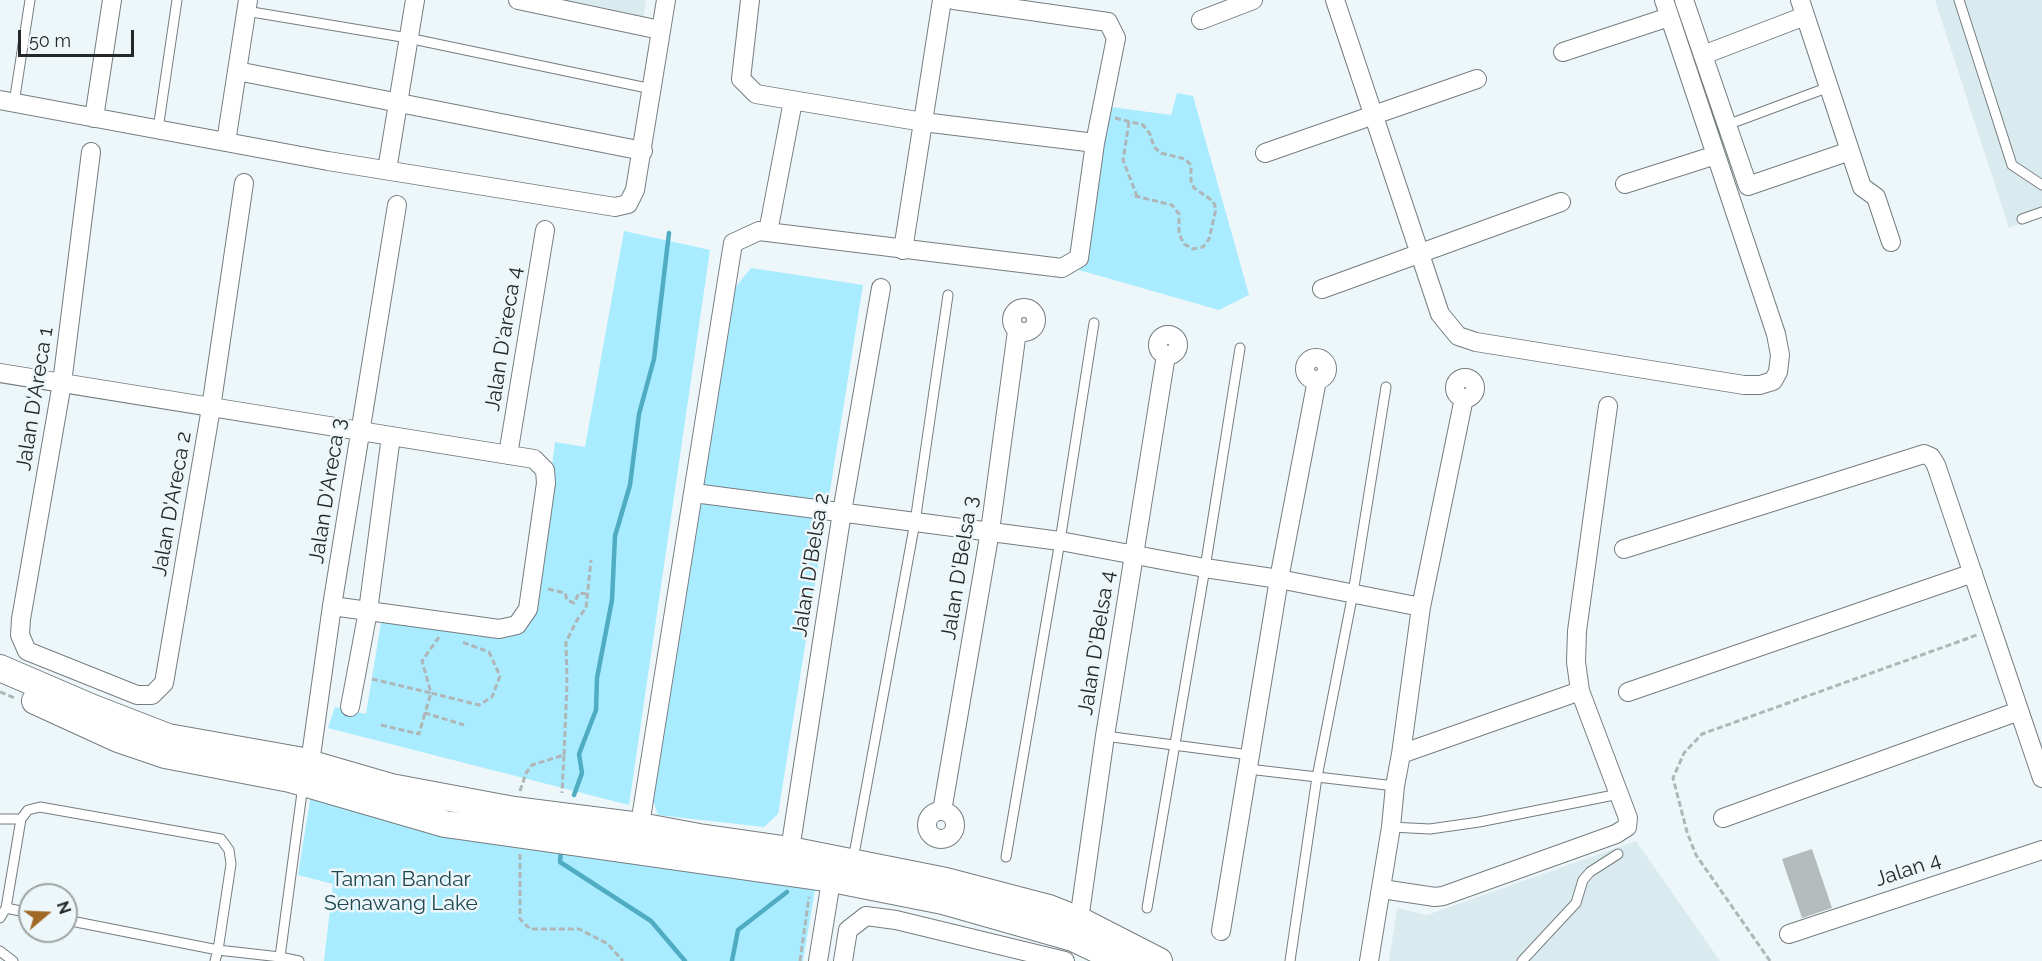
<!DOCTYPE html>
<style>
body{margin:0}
#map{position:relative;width:2042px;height:961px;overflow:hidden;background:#edf6f8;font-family:Raleway,sans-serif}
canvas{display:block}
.north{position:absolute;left:18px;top:883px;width:60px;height:60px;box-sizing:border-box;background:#edf6f8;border:2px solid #9da4a5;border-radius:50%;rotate:71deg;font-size:16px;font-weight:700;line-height:24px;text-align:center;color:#252829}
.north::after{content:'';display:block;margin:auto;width:21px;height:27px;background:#a06825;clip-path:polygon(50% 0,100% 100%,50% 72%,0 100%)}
.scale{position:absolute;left:18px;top:30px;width:116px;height:27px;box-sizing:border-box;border:3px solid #252829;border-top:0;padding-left:8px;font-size:18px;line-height:21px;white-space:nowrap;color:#252829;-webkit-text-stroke:4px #edf6f8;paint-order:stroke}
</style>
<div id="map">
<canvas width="2042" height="961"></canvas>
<div class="north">N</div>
<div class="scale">50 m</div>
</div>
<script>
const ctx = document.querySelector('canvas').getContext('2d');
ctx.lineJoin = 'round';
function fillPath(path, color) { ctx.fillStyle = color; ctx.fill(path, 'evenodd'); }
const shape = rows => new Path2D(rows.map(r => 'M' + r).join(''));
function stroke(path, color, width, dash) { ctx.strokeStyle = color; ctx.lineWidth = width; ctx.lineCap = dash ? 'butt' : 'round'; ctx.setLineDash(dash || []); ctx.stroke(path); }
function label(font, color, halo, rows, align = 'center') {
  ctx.font = font + ' Raleway,sans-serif'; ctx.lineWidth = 5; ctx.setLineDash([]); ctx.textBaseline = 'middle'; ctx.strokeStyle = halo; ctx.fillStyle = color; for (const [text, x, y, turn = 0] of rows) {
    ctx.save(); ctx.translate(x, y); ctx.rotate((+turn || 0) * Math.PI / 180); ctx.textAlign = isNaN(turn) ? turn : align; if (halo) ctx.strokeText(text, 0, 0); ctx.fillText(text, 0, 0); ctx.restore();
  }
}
fillPath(shape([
 [559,0,646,0,643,19],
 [1935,0,2042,0,2042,215,2009,228],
 [1636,841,1720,961,1389,961,1397,908,1427,915]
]), '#daebf0');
fillPath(shape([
 [1177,93,1193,96,1249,295,1219,310,1079,270,1111,107,1171,115],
 [624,231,710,250,629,805,328,728,335,707,366,714,382,617,509,634,535,598,555,442,585,447],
 [751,268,863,285,778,814,764,827,658,815,650,791,734,289],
 [311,794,816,884,803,961,324,961,333,884,298,875]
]), '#a9ecff');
stroke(shape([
 [574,795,582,773,579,754,596,710,597,678,612,600,615,536,630,485,639,414,654,359,669,233],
 [561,852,560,862,651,921,685,961],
 [732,961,738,930,787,892]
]), '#4facc3', 4.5);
fillPath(shape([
 [1812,849,1832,908,1802,918,1782,859]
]), '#b3bbbd');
const lane = shape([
 [1959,0,2012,165,2042,185],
 [246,11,408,38,652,89],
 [14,103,30,0],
 [1727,125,1829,87],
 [158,129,177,0],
 [2022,219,2042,212],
 [1105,736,1250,755],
 [1248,769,1395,786],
 [0,819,21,819],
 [1391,827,1430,829,1479,822,1619,794],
 [1006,857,1060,541,1094,323],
 [853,860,915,522,948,295],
 [6,908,30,913],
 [1147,908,1205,568,1240,348],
 [0,918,6,908,21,819,28,810,40,807,221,839,229,850,231,864,218,950,215,961],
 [66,920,218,950,280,957,303,785],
 [0,951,13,961],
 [280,957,299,961],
 [1290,961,1317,777,1353,593,1386,387],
 [1522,961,1576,903,1583,880,1590,872,1618,854]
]);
const street = shape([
 [518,0,660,30],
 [750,0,741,79,756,94,923,122,1095,143],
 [1335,0,1440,314,1458,336,1476,342,1744,385,1760,385,1773,381,1778,372,1780,355,1776,334,1664,0],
 [1684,0,1748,186,1850,151],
 [1800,0,1862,187,1876,197,1891,242],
 [1201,20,1253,0],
 [1563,52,1669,17],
 [1703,55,1805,16],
 [237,71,643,151],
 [0,100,328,161,615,207,628,204,635,190,666,0],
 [94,118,112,0],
 [226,142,248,0],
 [91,152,62,383,21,619,20,635,27,651,137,695,152,695,164,683,211,408,244,183],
 [1265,153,1477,79],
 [387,170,415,0],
 [1625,184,1716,155],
 [768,232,793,101],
 [903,250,942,0],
 [1322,289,1561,202],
 '1012 320a12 12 0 1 1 24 0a12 12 0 1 1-24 0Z',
 '1158 345a10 10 0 1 1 20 0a10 10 0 1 1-20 0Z',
 '1305 369a11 11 0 1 1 22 0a11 11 0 1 1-22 0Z',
 [0,373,534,459,545,470,546,483,528,609,517,625,499,629,332,606],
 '1455 388a10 10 0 1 1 20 0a10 10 0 1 1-20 0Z',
 [508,455,545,230],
 [694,493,1060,541,1205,568,1279,579,1421,607],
 [1624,549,1924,454,1931,457,1936,465,2042,778],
 [1628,692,1973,573],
 [350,707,368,611,391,436],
 [1401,754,1580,691,1576,662,1577,631,1608,406],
 [306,775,310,763,332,606,397,205],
 [942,811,990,531,1017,331],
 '927 825a14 14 0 1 1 28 0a14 14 0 1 1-28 0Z',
 [1723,818,2019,711],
 [638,837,733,243,759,231,1062,268,1079,258,1095,143,1116,38,1108,22,954,0],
 [790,850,842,512,881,288],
 [1382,889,1435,897,1443,896,1616,834,1627,827,1628,818,1580,691],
 [1075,931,1079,920,1105,736,1166,355],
 [1221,931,1279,579,1317,380],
 [1789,934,2042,850],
 [818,961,833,869],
 [843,961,848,930,866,916,896,920,1065,961],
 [1369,961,1391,827,1395,786,1401,754,1421,607,1464,398]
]);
const secondary = shape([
 [0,668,93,708,168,737,298,760,391,787,455,799,514,810,640,826,699,837,790,850,946,881,1049,908,1079,920,1159,961],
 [35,701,118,739,165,755,290,779,445,824,832,879,943,901,1073,938,1121,961]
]);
stroke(lane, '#767d80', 11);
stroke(street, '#767d80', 20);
stroke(secondary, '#767d80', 28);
stroke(shape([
 [1115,118,1143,125,1150,134,1154,147,1161,153,1185,159,1191,165,1191,181,1194,188,1213,201,1216,209,1209,239,1203,247,1193,249,1184,244,1179,234,1179,214,1172,205,1131,195],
 [1129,122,1123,160,1137,196],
 [548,589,565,593,567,600,574,603,579,593,587,594],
 [439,637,422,661,431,693,479,705,492,697,500,676,489,652,462,642],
 [372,679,431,693,425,713,464,725],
 [0,692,15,698],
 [381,725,419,734,425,713],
 [564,755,567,683,566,642,577,620,586,608,591,560],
 [520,791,526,773,532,765,564,755,562,793],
 [520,854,520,919,530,929,579,929,608,944,623,961],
 [800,961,809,897],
 [1770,961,1696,855,1687,832,1673,778,1684,753,1702,734,1977,635]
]), '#aeb6b7', 3, [6, 3]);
stroke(lane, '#fff', 9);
stroke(street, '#fff', 18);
stroke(secondary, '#fff', 26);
label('21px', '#252829', '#edf6f8', [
 ["Jalan D'areca 4",504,339,-81],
 ["Jalan D'Areca 1",35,399,-81],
 ["Jalan D'Areca 3",328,491,-81],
 ["Jalan D'Areca 2",172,504,-80],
 ["Jalan D'Belsa 2",811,565,-81],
 ["Jalan D'Belsa 3",960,568,-81],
 ["Jalan D'Belsa 4",1097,643,-81],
 ["Jalan 4",1908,870,-18]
]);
label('21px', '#1c4651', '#edf6f8', [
 ["Taman Bandar",401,880],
 ["Senawang Lake",401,904]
]);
</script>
